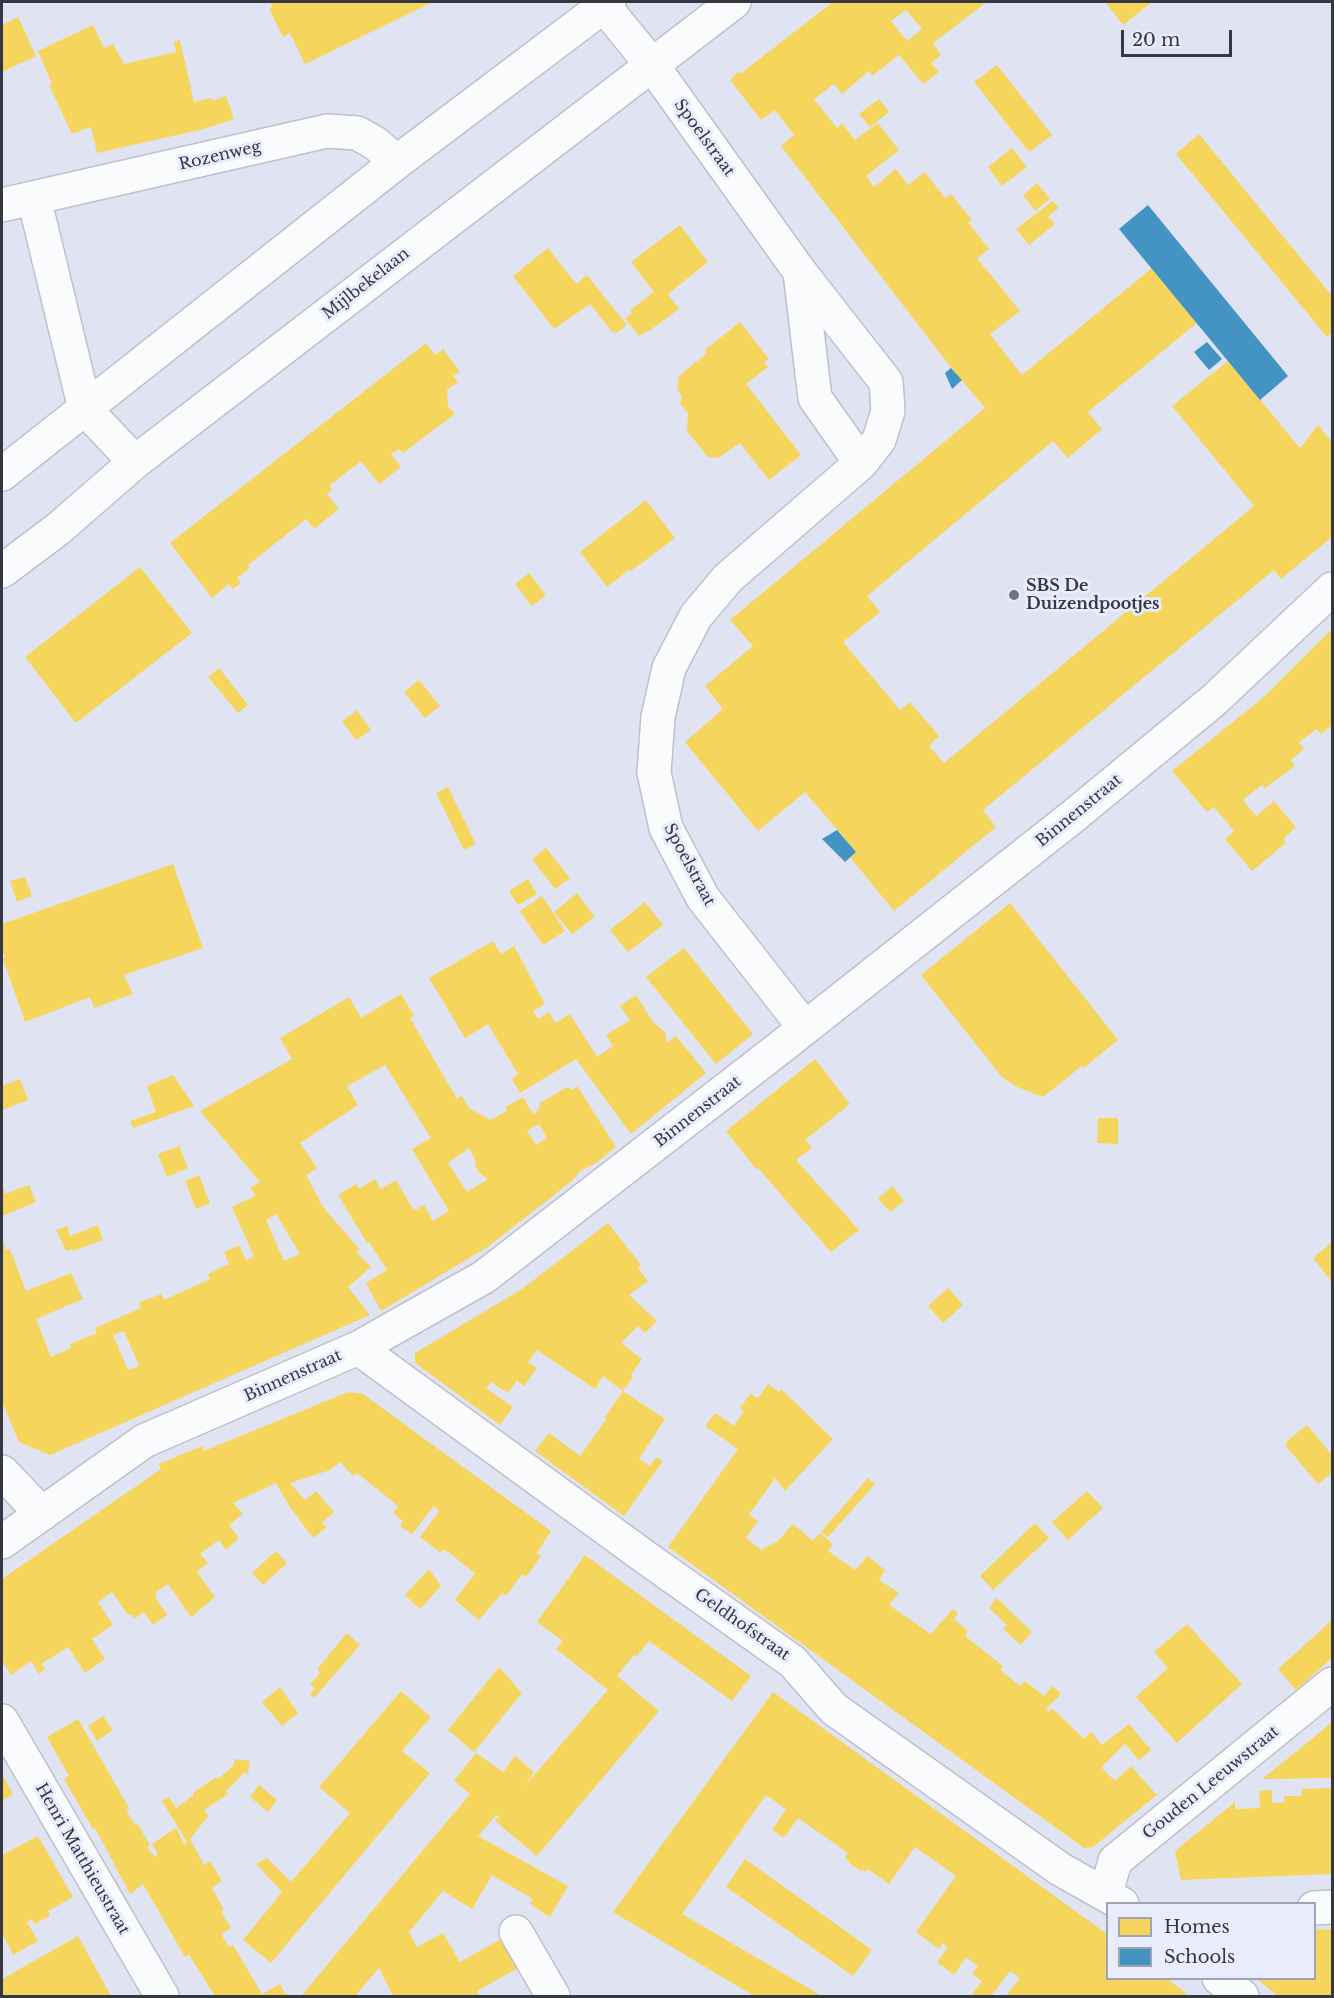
<!DOCTYPE html>
<style>
body{margin:0}
#map{position:relative;width:1334px;height:1998px;overflow:hidden;background:#e0e3f1;font-family:"Libre Baskerville",serif}
canvas{display:block}
.frame{position:absolute;inset:0;border:3px solid #353742;pointer-events:none}
.legend{position:absolute;left:1106px;top:1902px;width:210px;height:78px;box-sizing:border-box;background:#e8ecfc;border:2px solid #a0a4b2;margin:0;padding:8px 10px;list-style:none;font-size:18px;color:#353742}
.legend li{display:flex;align-items:center;gap:12px;height:30px}
.legend b{width:30px;border:2px solid #a0a4b2}
.scale{position:absolute;left:1121px;top:30px;width:111px;height:27px;box-sizing:border-box;border:3px solid #353742;border-top:0;padding-left:8px;font-size:18px;line-height:21px;white-space:nowrap;color:#353742;-webkit-text-stroke:4px #e8ecfc;paint-order:stroke}
</style>
<div id="map">
<canvas width="1334" height="1998"></canvas>
<div class="frame"></div>
<ul class="legend">
<li><b style="height:16px;background:#f6d55c"></b>Homes</li>
<li><b style="height:16px;background:#4393c3"></b>Schools</li>
</ul>
<div class="scale">20 m</div>
</div>
<script>
const ctx = document.querySelector('canvas').getContext('2d');
ctx.lineJoin = 'round';
function fillPath(path, color) { ctx.fillStyle = color; ctx.fill(path, 'evenodd'); }
const shape = rows => new Path2D(rows.map(r => 'M' + r).join(''));
function stroke(path, color, width, dash) { ctx.strokeStyle = color; ctx.lineWidth = width; ctx.lineCap = dash ? 'butt' : 'round'; ctx.setLineDash(dash || []); ctx.stroke(path); }
function label(font, color, halo, rows, align = 'center') {
  ctx.font = font + ' "Libre Baskerville",serif'; ctx.lineWidth = 6; ctx.setLineDash([]); ctx.textBaseline = 'middle'; ctx.strokeStyle = halo; ctx.fillStyle = color; for (const [text, x, y, turn = 0] of rows) {
    ctx.save(); ctx.translate(x, y); ctx.rotate((+turn || 0) * Math.PI / 180); ctx.textAlign = isNaN(turn) ? turn : align; if (halo) ctx.strokeText(text, 0, 0); ctx.fillText(text, 0, 0); ctx.restore();
  }
}
fillPath(shape([
 [271,2,433,2,305,64,290,33,283,37,269,9,272,8],
 [833,2,987,2,933,43,941,55,931,63,939,72,923,84,899,55,872,76,869,71,842,94,834,84,814,99,837,128,842,123,855,140,878,123,899,150,866,176,874,187,896,169,908,185,925,172,945,198,951,194,972,220,968,222,989,249,977,258,1020,311,990,334,1022,375,1152,268,1197,323,1088,412,1102,429,1068,458,1053,441,867,596,880,612,843,642,900,710,910,702,939,736,929,746,944,763,1254,506,1172,406,1228,361,1300,448,1318,425,1332,442,1332,537,1281,579,1274,570,983,810,996,827,894,911,850,857,856,852,805,792,758,831,685,742,723,709,705,686,753,646,730,620,985,408,949,365,781,146,794,135,775,110,761,120,730,80,738,72,740,74],
 [906,10,922,29,907,41,891,21],
 [1105,2,1152,2,1123,25],
 [18,17,36,56,2,72,2,25],
 [93,25,104,48,113,44,124,64,176,52,174,42,180,40,194,102,211,98,212,101,226,96,234,119,200,130,97,153,91,127,72,134,49,85,52,84,38,51],
 [997,65,1052,135,1029,152,974,82],
 [879,99,889,112,870,127,859,114],
 [1199,134,1332,296,1332,332,1327,337,1176,154],
 [1012,148,1027,167,1002,186,988,167],
 [1037,183,1050,199,1035,211,1023,195],
 [1053,201,1059,208,1048,216,1055,224,1029,245,1016,229],
 [680,225,708,262,668,294,679,309,648,332,647,331,639,336,625,318,632,313,630,310,654,292,631,262],
 [548,248,576,284,587,275,627,325,617,333,615,331,613,333,590,304,554,329,513,276],
 [740,322,769,359,764,362,768,367,746,384,801,455,769,480,740,443,718,458,708,457,687,431,688,413,680,404,682,396,677,390,679,376,707,353,705,350],
 [426,343,435,355,443,349,460,372,453,376,458,382,447,390,448,406,455,414,403,453,399,449,391,454,401,467,379,484,361,461,329,486,332,490,327,494,339,509,314,529,306,519,248,565,250,568,237,578,241,583,233,589,229,584,212,598,170,543],
 [646,500,675,538,631,571,630,569,607,587,580,552],
 [140,567,192,633,76,723,25,657],
 [529,573,546,595,532,606,515,584],
 [1332,629,1332,725,1321,734,1317,729,1299,742,1304,749,1291,760,1295,766,1265,788,1262,785,1243,800,1256,816,1274,801,1296,827,1283,839,1286,843,1252,871,1225,839,1234,831,1214,807,1207,812,1172,771,1264,697],
 [219,668,248,705,238,713,208,677],
 [419,680,440,706,425,718,404,692],
 [357,710,371,730,356,740,342,721],
 [448,787,476,844,464,850,436,793],
 [546,848,570,878,555,889,532,859],
 [173,864,203,948,124,975,133,994,94,1008,90,997,25,1022,3,959,5,958,2,949,2,924],
 [25,877,32,896,17,902,10,881],
 [528,879,537,894,518,905,509,891],
 [577,893,595,917,572,934,554,912],
 [542,896,565,931,543,945,520,911],
 [645,902,663,925,628,952,610,930],
 [1010,903,1118,1040,1084,1068,1082,1066,1043,1097,1017,1087,1002,1077,921,975],
 [493,941,501,954,514,946,545,1004,533,1011,538,1019,549,1012,555,1023,570,1014,597,1057,613,1046,606,1035,630,1020,620,1006,636,995,653,1022,665,1032,667,1043,676,1036,706,1073,631,1134,576,1059,520,1093,512,1079,518,1074,488,1024,465,1038,429,978],
 [684,948,753,1034,716,1064,646,977],
 [401,994,414,1016,410,1018,457,1099,462,1096,469,1108,490,1120,507,1111,505,1107,523,1097,533,1114,539,1110,540,1103,567,1087,573,1090,577,1086,616,1147,596,1163,580,1171,573,1180,489,1246,381,1311,366,1283,387,1270,369,1242,367,1243,338,1195,356,1184,359,1189,375,1179,381,1189,396,1180,414,1211,424,1205,433,1221,449,1211,412,1149,431,1138,385,1065,347,1086,358,1105,300,1143,317,1168,306,1175,323,1207,360,1250,355,1251,371,1267,348,1287,370,1315,50,1455,19,1442,2,1402,2,1238,6,1250,10,1249,26,1291,71,1273,83,1299,36,1319,51,1357,71,1348,70,1344,97,1333,95,1328,141,1308,138,1303,161,1294,164,1300,210,1279,208,1274,229,1264,224,1252,239,1245,246,1260,254,1256,232,1207,255,1196,251,1187,260,1182,200,1111,292,1059,280,1038,349,997,361,1018],
 [539,1124,547,1138,536,1145,527,1131],
 [469,1148,476,1161,475,1165,479,1173,488,1179,467,1192,448,1163],
 [276,1214,300,1254,284,1261,266,1220],
 [124,1331,139,1366,128,1370,113,1335],
 [815,1059,850,1104,805,1140,812,1148,796,1160,859,1230,831,1252,758,1168,756,1169,726,1131],
 [173,1075,194,1106,133,1128,130,1121,156,1112,147,1086],
 [20,1079,28,1100,2,1110,2,1086],
 [1098,1118,1118,1118,1118,1144,1097,1143],
 [179,1146,188,1168,167,1177,158,1154],
 [199,1175,210,1203,196,1209,185,1181],
 [2,1184,5,1194,29,1185,36,1202,2,1216],
 [893,1186,904,1201,890,1212,878,1198],
 [608,1223,641,1265,638,1268,648,1281,629,1295,657,1321,645,1333,638,1326,621,1343,642,1359,631,1375,633,1377,623,1391,603,1376,595,1389,537,1350,528,1362,537,1368,524,1386,517,1380,508,1393,491,1382,486,1388,513,1407,500,1425,415,1363,415,1353,522,1289],
 [98,1225,103,1240,72,1251,72,1249,66,1251,56,1230,67,1226,70,1236],
 [1332,1242,1332,1282,1313,1258],
 [948,1288,963,1305,943,1323,928,1306],
 [768,1384,779,1392,781,1389,833,1439,785,1491,775,1478,749,1515,758,1521,746,1538,761,1550,778,1541,793,1524,813,1541,820,1533,833,1544,828,1551,855,1570,868,1556,885,1570,879,1580,899,1593,889,1605,931,1634,953,1609,958,1613,954,1619,968,1631,965,1636,1003,1666,1000,1670,1020,1686,1025,1681,1044,1696,1053,1686,1061,1694,1046,1709,1049,1712,1052,1708,1084,1739,1091,1732,1102,1745,1129,1724,1151,1750,1139,1760,1125,1744,1101,1767,1115,1781,1131,1766,1155,1793,1158,1794,1093,1847,1084,1848,668,1547,738,1449,705,1426,715,1413,734,1426,744,1411,740,1408,750,1394,758,1398],
 [623,1391,665,1419,639,1459,650,1466,656,1457,663,1461,624,1516,535,1451,549,1433,580,1456,607,1418,605,1417],
 [348,1392,363,1394,551,1531,537,1553,541,1556,526,1577,522,1574,506,1596,502,1593,479,1620,455,1600,475,1573,444,1549,441,1553,420,1537,439,1511,434,1506,412,1534,400,1526,403,1521,393,1513,398,1506,357,1473,353,1476,340,1462,330,1470,290,1483,305,1500,316,1491,334,1512,322,1523,327,1527,313,1538,290,1507,276,1483,233,1503,243,1514,229,1525,239,1538,226,1550,219,1540,200,1554,208,1563,197,1572,215,1597,191,1617,168,1584,155,1593,157,1596,155,1597,167,1615,153,1625,144,1612,134,1619,131,1614,128,1615,112,1592,98,1602,113,1625,92,1639,105,1659,85,1673,68,1647,41,1664,45,1669,39,1674,31,1661,11,1675,2,1661,2,1579,161,1469,159,1464,202,1446,204,1451],
 [1307,1425,1332,1455,1332,1473,1318,1484,1285,1445,1288,1442,1287,1441],
 [868,1478,875,1484,828,1537,821,1532],
 [1087,1491,1103,1508,1068,1540,1052,1522],
 [1035,1523,1049,1538,993,1590,980,1576],
 [276,1551,287,1563,263,1585,252,1573],
 [585,1555,751,1676,732,1701,649,1641,637,1656,634,1655,617,1676,659,1711,537,1856,495,1821,499,1817,496,1815,478,1836,568,1886,550,1917,530,1904,533,1899,492,1875,472,1909,443,1891,409,1932,417,1947,443,1933,460,1962,503,1938,520,1967,477,1991,480,1996,393,1996,379,1968,355,1996,304,1996,302,1995,470,1794,454,1781,476,1753,503,1772,515,1756,534,1772,524,1787,608,1690,556,1649,563,1641,537,1622],
 [429,1569,441,1586,420,1609,405,1595],
 [997,1598,1032,1632,1021,1645,1003,1629,1007,1625,989,1608],
 [1332,1620,1332,1658,1296,1690,1278,1669],
 [1187,1624,1242,1684,1177,1743,1136,1697,1168,1668,1154,1652],
 [347,1633,360,1645,314,1698,310,1695,315,1688,310,1685,320,1673,317,1669],
 [499,1667,522,1693,474,1752,448,1730],
 [280,1687,298,1713,282,1726,262,1702],
 [401,1691,431,1717,402,1751,430,1773,271,1963,243,1940,282,1892,256,1864,267,1858,291,1882,350,1813,319,1787],
 [773,1692,1107,1934,1107,1978,1166,1978,1190,1996,1006,1996,1020,1978,1010,1971,991,1996,971,1996,982,1981,972,1974,978,1966,966,1957,954,1975,937,1962,948,1947,943,1943,939,1949,916,1932,956,1876,915,1847,889,1884,868,1869,865,1872,862,1869,861,1871,848,1862,849,1861,845,1857,848,1853,798,1818,784,1838,772,1830,786,1809,766,1795,682,1914,822,1996,754,1996,613,1912],
 [103,1716,113,1730,97,1741,88,1726],
 [78,1719,129,1808,126,1810,135,1825,137,1823,150,1845,147,1847,155,1857,158,1854,152,1844,176,1828,185,1845,187,1842,162,1801,169,1797,176,1808,194,1795,193,1793,216,1777,218,1779,233,1766,235,1759,250,1761,248,1773,244,1773,226,1791,228,1794,204,1810,208,1816,190,1839,204,1865,210,1861,222,1881,212,1888,224,1910,221,1911,231,1928,221,1934,229,1947,233,1945,262,1994,280,1984,285,1994,288,1993,289,1996,215,1996,189,1955,185,1957,143,1884,130,1894,95,1828,93,1829,64,1779,69,1776,47,1737],
 [1332,1722,1332,1778,1262,1779,1302,1747],
 [2,1774,13,1794,2,1801],
 [259,1785,277,1800,268,1812,250,1797],
 [1332,1788,1332,1874,1181,1880,1175,1851,1235,1802,1235,1809,1260,1808,1259,1791,1272,1790,1272,1803,1285,1802,1284,1796,1301,1796,1302,1789],
 [38,1836,73,1897,48,1911,50,1916,34,1924,32,1919,27,1922,38,1941,13,1955,2,1933,2,1855],
 [745,1859,872,1950,853,1976,726,1887],
 [1332,1929,1332,1996,1278,1996,1256,1978,1314,1978,1314,1930],
 [78,1936,111,1996,2,1996,2,1979]
]), '#f6d55c');
fillPath(shape([
 [1148,205,1288,376,1260,400,1119,229],
 [1207,342,1222,359,1209,370,1194,352],
 [951,368,962,380,952,389,945,373],
 [837,830,856,852,845,862,822,839]
]), '#4393c3');
const minor = shape([
 [604,6,652,65,800,272,886,382,888,411,879,440,861,463,728,578,696,616,669,668,658,717,654,773,666,828,703,898,805,1028],
 [34,198,85,409,135,462],
 [2,205,327,131,357,133,375,143,397,162],
 [800,272,815,398,861,463],
 [2,474,397,162,609,2],
 [2,571,58,529,135,462,734,2],
 [358,1348,645,1557,793,1662,834,1709,1060,1869,1122,1904],
 [2,1472,42,1514],
 [2,1542,144,1441,358,1348,484,1277,777,1050,1071,818,1214,700,1332,589],
 [2,1721,162,1996],
 [1106,1893,1115,1861,1332,1684],
 [1314,1908,1332,1907],
 [516,1932,553,1996],
 [1219,1978,1242,1996]
]);
stroke(minor, '#bec0cc', 36);
stroke(minor, '#fafbfd', 33);
for (const [x, y, r, color] of [
 [1014,595,6,"#71737f"]
]) { const dot = new Path2D(); dot.arc(x, y, r, 0, 2 * Math.PI); ctx.fillStyle = color; ctx.fill(dot); stroke(dot, '#e8ecfc', 2); }
label('16px', '#353742', '#e8ecfc', [
 ["Spoelstraat",704,138,54],
 ["Rozenweg",220,156,-13],
 ["Mijlbekelaan",366,284,-38],
 ["Binnenstraat",1079,811,-39],
 ["Spoelstraat",689,865,62],
 ["Binnenstraat",698,1112,-38],
 ["Binnenstraat",293,1376,-24],
 ["Geldhofstraat",742,1625,35],
 ["Gouden Leeuwstraat",1211,1783,-39],
 ["Henri Matthieustraat",82,1859,60]
]);
label('bold 16px', '#353742', '#e8ecfc', [
 ["SBS De",1026,586],
 ["Duizendpootjes",1026,604]
], 'left');
</script>
